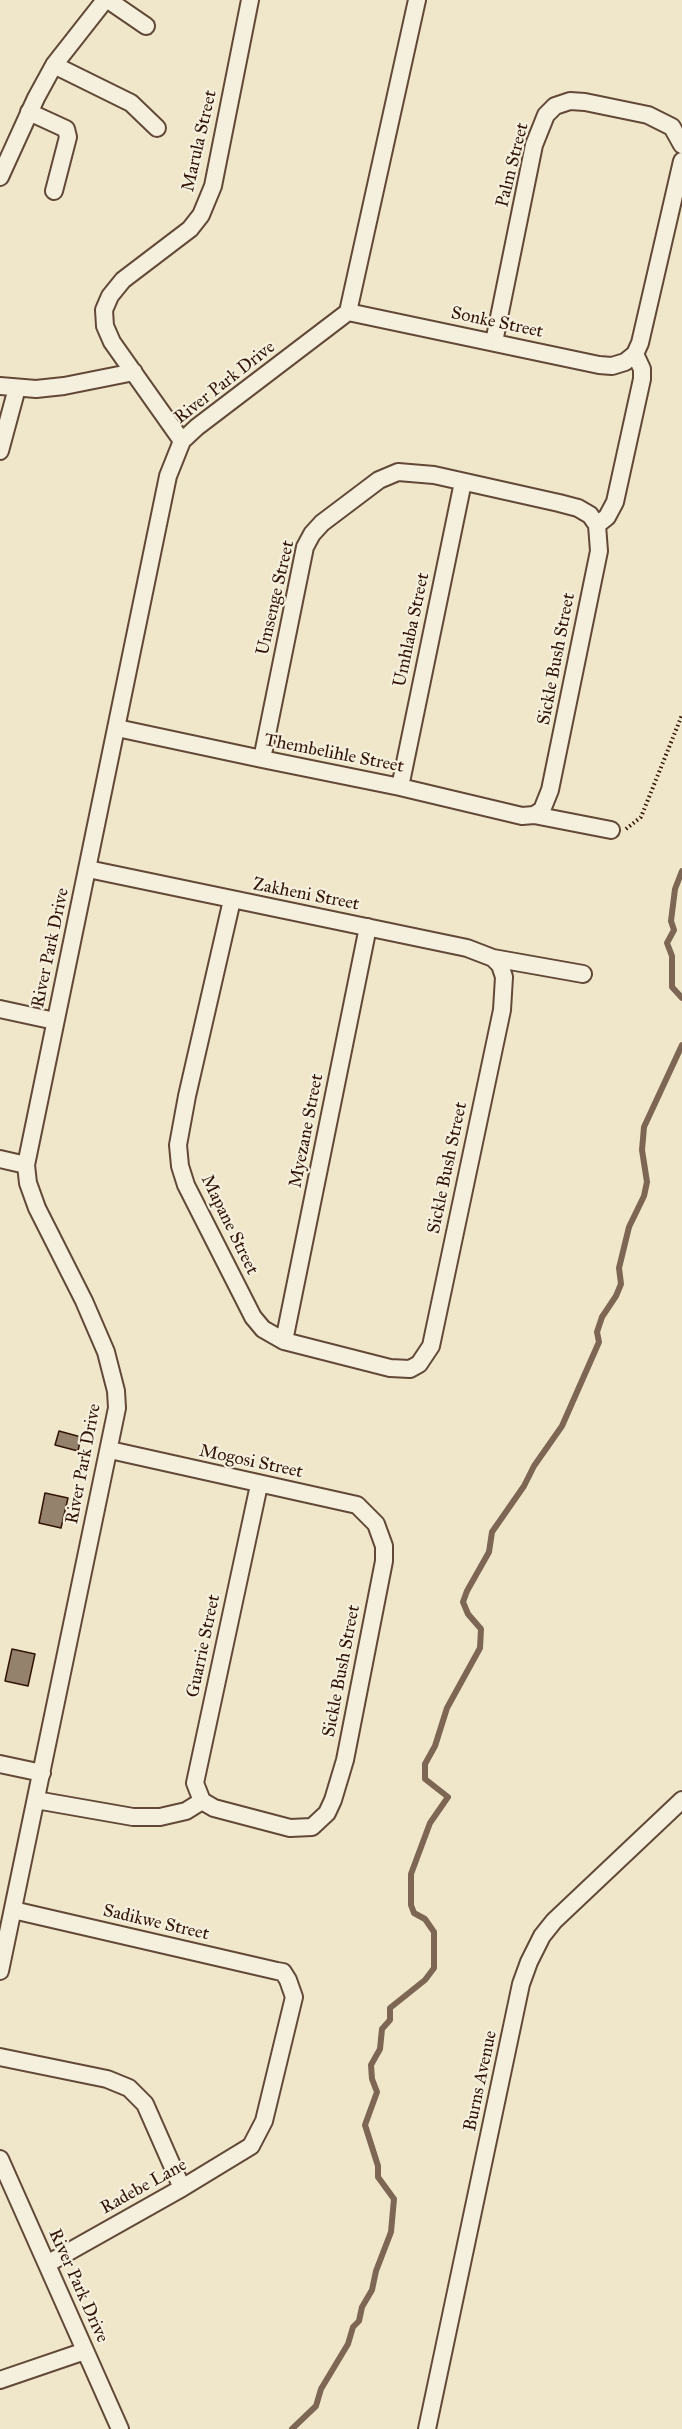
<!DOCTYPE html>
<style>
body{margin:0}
canvas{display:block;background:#f0e7cb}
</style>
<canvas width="682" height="2429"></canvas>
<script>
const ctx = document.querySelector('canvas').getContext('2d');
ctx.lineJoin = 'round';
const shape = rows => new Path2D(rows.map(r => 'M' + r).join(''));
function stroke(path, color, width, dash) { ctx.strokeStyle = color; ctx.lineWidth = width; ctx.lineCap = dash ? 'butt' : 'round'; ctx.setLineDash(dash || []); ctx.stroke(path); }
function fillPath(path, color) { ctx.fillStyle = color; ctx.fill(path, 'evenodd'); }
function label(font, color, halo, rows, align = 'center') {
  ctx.font = font + ' "IM FELL Great Primer",serif'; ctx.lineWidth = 4.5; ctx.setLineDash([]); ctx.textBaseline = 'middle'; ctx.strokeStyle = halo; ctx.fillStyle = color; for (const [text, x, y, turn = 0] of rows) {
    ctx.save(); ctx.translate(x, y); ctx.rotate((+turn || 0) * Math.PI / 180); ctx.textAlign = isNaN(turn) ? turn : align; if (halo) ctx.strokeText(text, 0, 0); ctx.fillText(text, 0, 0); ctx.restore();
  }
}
stroke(shape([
 [682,871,675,889,671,921,674,930,667,943,672,956,672,987,682,998],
 [292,2429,316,2406,321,2389,348,2344,353,2327,359,2321,362,2307,372,2290,376,2271,391,2232,394,2199,378,2177,378,2166,365,2125,377,2092,372,2079,371,2065,380,2049,382,2029,390,2020,390,2008,425,1980,434,1968,434,1932,425,1919,414,1913,411,1905,411,1874,430,1823,448,1797,425,1779,425,1764,435,1746,447,1708,480,1648,481,1629,468,1614,463,1602,467,1591,489,1552,492,1532,524,1486,534,1466,562,1426,599,1342,597,1332,602,1317,616,1296,621,1284,619,1268,629,1227,644,1196,647,1182,642,1150,644,1127,682,1045]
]), '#7d6754', 6);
const building = shape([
 [59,1431,81,1437,78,1451,55,1445,59,1431],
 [45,1493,68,1498,61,1528,39,1523,45,1493],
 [12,1649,35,1654,28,1686,5,1681,12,1649]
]);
fillPath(building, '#95826c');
stroke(building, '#321406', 1.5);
const street = shape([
 [108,0,146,26],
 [54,65,131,103,157,128],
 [29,112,66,129,68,137,54,191],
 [0,177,36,98,54,65,105,0],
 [348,312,599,365,612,366,625,362,635,354,640,343,682,161],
 [494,342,534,145,546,115,555,106,570,101,585,102,648,115,672,127,682,145],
 [0,386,36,389,64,386,134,372],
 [182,441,112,342,105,326,104,310,110,296,123,280,190,229,201,215,213,186,250,0],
 [0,451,17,388],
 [597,525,607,517,615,502,642,379,642,369,635,354],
 [117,728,262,759,400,787,522,816,534,815,542,810,550,790,599,551,597,525,590,515,578,508,559,503,434,475,398,472,379,480,322,523,312,534,305,547,262,759],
 [400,787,463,482],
 [534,815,611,830],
 [88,869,467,948,493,958,500,965,504,977,502,1010,431,1346,419,1364,410,1369,390,1368,284,1341,263,1329,253,1317,186,1185,180,1166,178,1145,187,1096,232,900],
 [493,958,583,974],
 [0,1009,55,1021],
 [0,1159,26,1165],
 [284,1341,368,927],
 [110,1450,357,1505,376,1524,384,1546,384,1561,345,1760,333,1800,327,1813,312,1827,290,1828,214,1808,202,1801,195,1783,259,1485],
 [0,1764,42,1773],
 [36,1800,133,1817,160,1817,186,1811,202,1801],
 [13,1910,277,1971,283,1972,288,1980,294,1997,264,2121,251,2146,182,2188,47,2264],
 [0,1971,117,1408,116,1391,106,1352,84,1301,37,1208,28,1183,26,1165,168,476,182,441,197,427,348,312,417,0],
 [0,2057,107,2079,129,2088,145,2104,182,2188],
 [0,2159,120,2429],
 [0,2380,85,2351],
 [427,2429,521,1984,529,1962,542,1936,554,1921,682,1800]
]);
stroke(street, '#624937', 20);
stroke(shape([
 [626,829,641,817,682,715]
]), '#321406', 4, [1.5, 3]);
stroke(street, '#f5efdd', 16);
label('18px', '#321406', '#f5efdd', [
 ["Marula Street",200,141,-77],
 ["Palm Street",513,165,-76],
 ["Sonke Street",497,323,12],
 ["River Park Drive",225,383,-38],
 ["Umsenge Street",276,598,-77],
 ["Umhlaba Street",412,630,-78],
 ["Sickle Bush Street",557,659,-79],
 ["Thembelihle Street",334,754,11],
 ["Zakheni Street",306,895,11],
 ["River Park Drive",51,948,-78],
 ["Myezane Street",307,1131,-79],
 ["Sickle Bush Street",448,1168,-78],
 ["Mapane Street",229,1225,64],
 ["Mogosi Street",251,1462,12],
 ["River Park Drive",84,1464,-79],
 ["Guarrie Street",204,1646,-78],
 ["Sickle Bush Street",342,1671,-79],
 ["Sadikwe Street",156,1923,13],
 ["Burns Avenue",481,2081,-78],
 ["Radebe Lane",144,2187,-29],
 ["River Park Drive",78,2286,66]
]);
</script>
